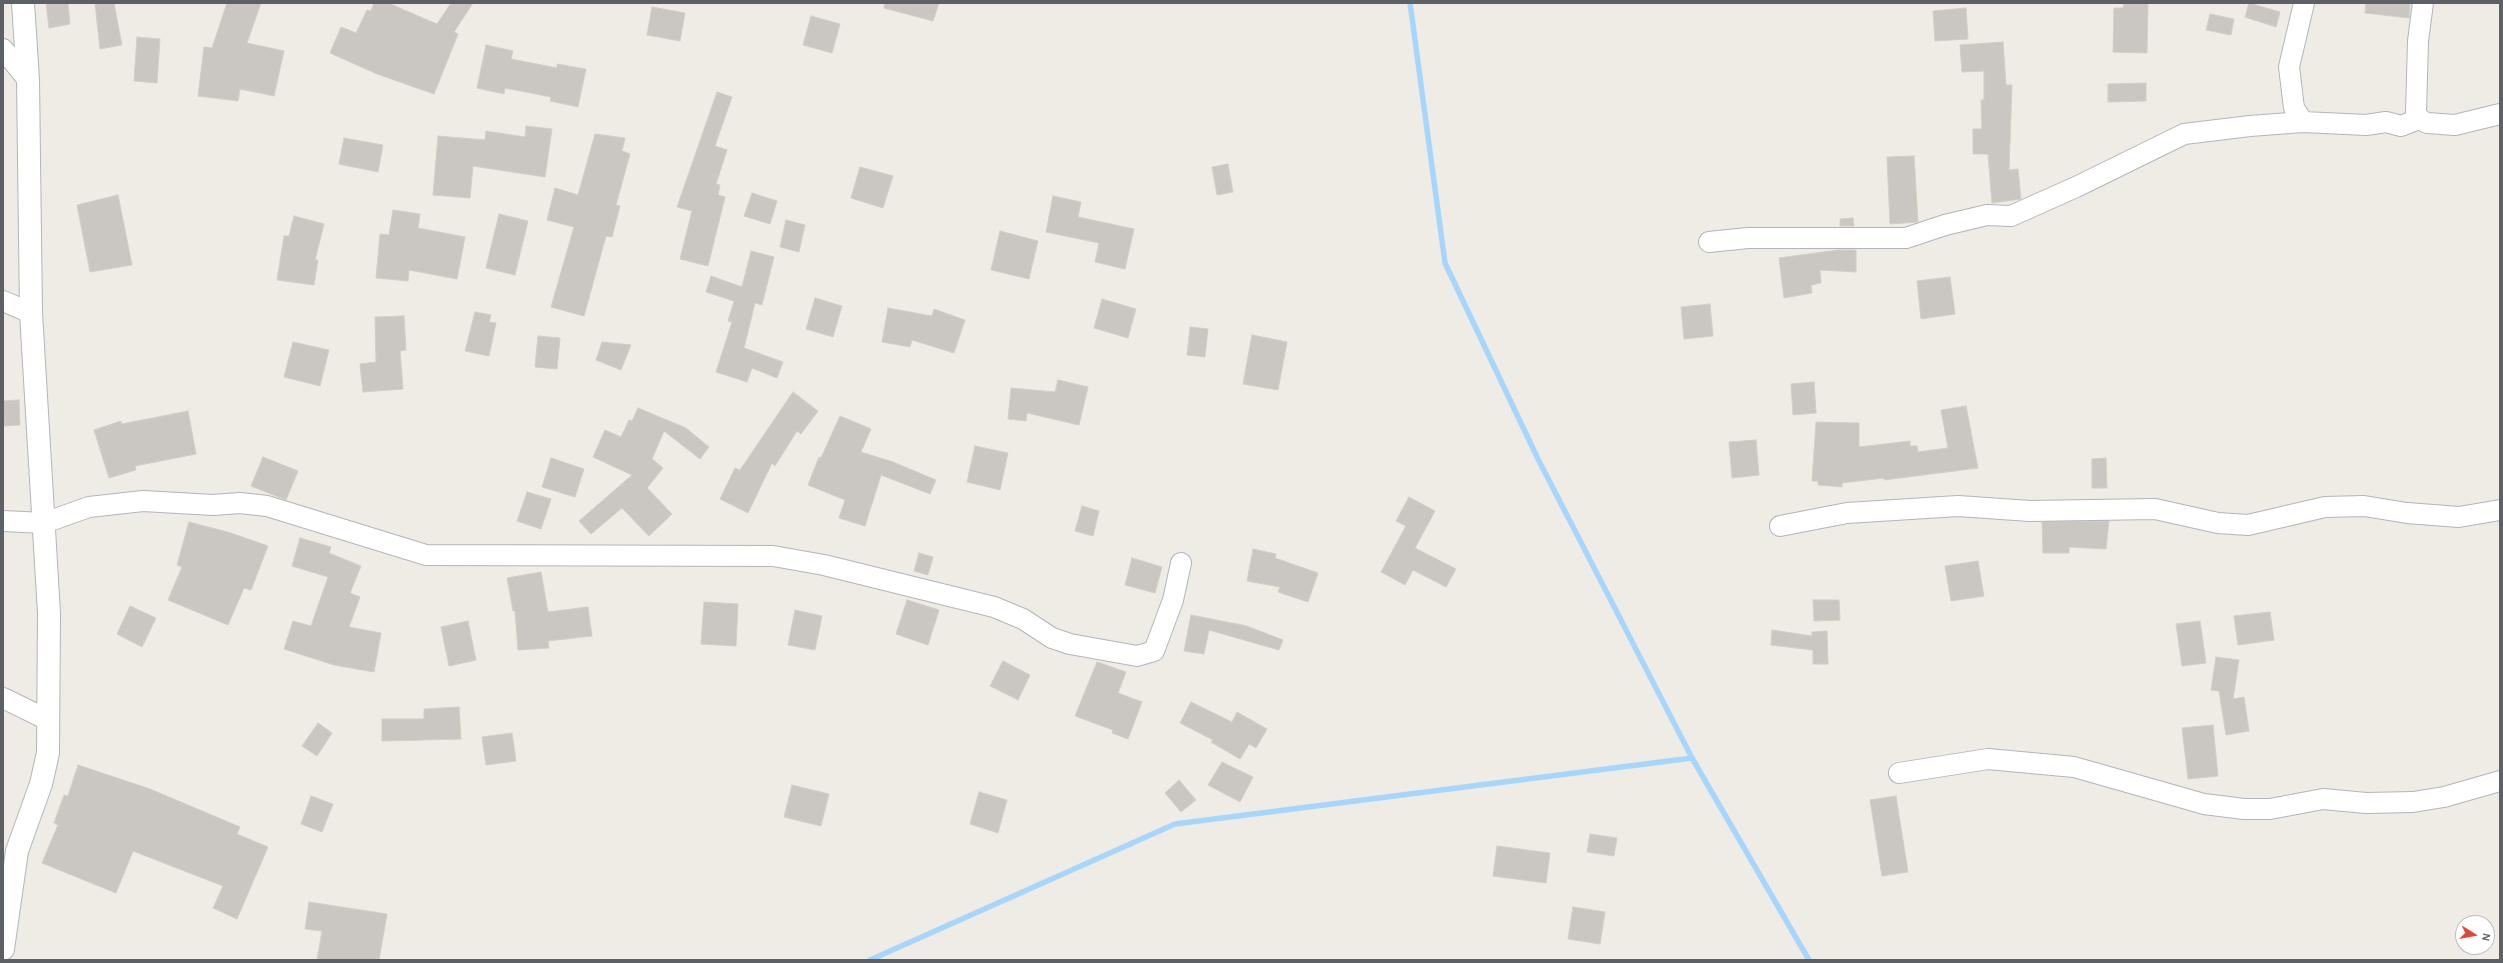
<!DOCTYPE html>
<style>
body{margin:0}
#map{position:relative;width:2503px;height:963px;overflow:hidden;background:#eeece5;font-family:"Alegreya Sans",sans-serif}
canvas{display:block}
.frame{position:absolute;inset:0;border:4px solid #5d6065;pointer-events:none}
.north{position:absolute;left:2455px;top:915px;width:40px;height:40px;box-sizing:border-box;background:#fff;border:1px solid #bebfc1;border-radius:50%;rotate:101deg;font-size:11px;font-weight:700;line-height:16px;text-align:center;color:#5d6065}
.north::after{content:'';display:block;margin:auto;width:14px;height:18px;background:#e34536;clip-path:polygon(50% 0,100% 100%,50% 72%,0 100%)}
</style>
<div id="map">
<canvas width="2503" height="963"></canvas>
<div class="frame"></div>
<div class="north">N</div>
</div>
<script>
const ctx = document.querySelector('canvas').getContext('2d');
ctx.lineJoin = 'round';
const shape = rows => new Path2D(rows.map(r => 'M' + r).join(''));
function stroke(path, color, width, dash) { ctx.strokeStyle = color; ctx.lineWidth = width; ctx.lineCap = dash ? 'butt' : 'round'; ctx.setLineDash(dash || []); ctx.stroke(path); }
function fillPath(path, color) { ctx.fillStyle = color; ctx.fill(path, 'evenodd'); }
stroke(shape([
 [1410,3,1445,263,1538,459,1692,758,1809,960],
 [870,960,1175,824,1692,758]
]), '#a7d6fc', 5.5);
const building = shape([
 [46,3,68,3,70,24,49,28,46,3],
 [95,3,114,3,122,45,100,49,95,3],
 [227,3,261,3,247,43,284,51,274,96,240,89,238,101,198,96,204,47,212,48,227,3],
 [374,3,388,3,437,24,451,3,473,3,454,32,458,34,434,94,377,74,330,53,341,27,356,33,367,10,371,11,374,3],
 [885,3,939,3,933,21,884,8,885,3],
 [2124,3,2148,3,2147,53,2113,52,2114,8,2123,8,2124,3],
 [2249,3,2280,12,2276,27,2245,17,2249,3],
 [2366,3,2410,3,2409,18,2365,13,2366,3],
 [652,7,685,13,680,41,647,35,652,7],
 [1966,8,1968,39,1935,41,1933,11,1966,8],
 [2210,14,2234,19,2231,35,2206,30,2210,14],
 [811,16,840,24,832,53,803,45,811,16],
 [137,37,160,39,157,83,134,81,137,37],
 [2003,42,2006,85,2012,85,2009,170,2018,169,2021,199,1992,203,1988,154,1973,154,1973,129,1982,129,1981,100,1984,100,1984,71,1962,72,1960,45,2003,42],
 [486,45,513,51,511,59,557,68,557,64,586,69,578,107,550,101,551,97,505,88,504,94,477,88,486,45],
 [2146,83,2146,101,2108,102,2108,84,2146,83],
 [717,92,732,97,715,146,727,150,716,184,720,185,718,195,725,197,708,266,680,259,692,211,677,207,717,92],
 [526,126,552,129,545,177,473,166,470,198,433,195,438,136,485,140,486,131,525,137,526,126],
 [595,134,625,138,622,151,630,154,616,205,620,206,612,237,606,236,584,316,551,307,574,227,547,220,555,188,578,195,595,134],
 [344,138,383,145,378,172,339,164,344,138],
 [1914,156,1918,222,1890,224,1887,157,1914,156],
 [1228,164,1233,192,1217,195,1212,167,1228,164],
 [860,167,893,176,883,208,851,198,860,167],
 [752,193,777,201,770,224,744,216,752,193],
 [118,195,132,265,90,272,77,205,118,195],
 [1053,196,1081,202,1078,217,1134,229,1125,269,1095,262,1099,243,1046,232,1053,196],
 [393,210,420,214,418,228,465,237,457,279,409,270,408,281,376,278,380,234,389,235,393,210],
 [499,214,528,221,515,275,486,268,499,214],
 [294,216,324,224,315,260,318,260,314,285,277,280,284,236,289,236,294,216],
 [1853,218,1854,226,1840,226,1840,219,1853,218],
 [786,220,805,225,799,252,780,247,786,220],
 [1000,231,1038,241,1029,279,991,270,1000,231],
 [1838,250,1856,250,1856,272,1820,270,1821,283,1811,285,1812,293,1784,298,1779,258,1838,250],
 [751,251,774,257,762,305,755,303,744,348,783,362,777,378,752,368,747,382,716,372,732,322,728,321,734,301,706,292,711,276,742,287,751,251],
 [1950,277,1955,314,1921,319,1917,281,1950,277],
 [815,298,842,306,833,337,806,329,815,298],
 [1102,299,1136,309,1128,338,1094,328,1102,299],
 [1710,304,1713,336,1684,339,1681,307,1710,304],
 [888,308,932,316,934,309,965,320,954,353,912,340,910,347,882,342,888,308],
 [475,312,491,315,489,322,496,323,489,356,465,351,475,312],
 [404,316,406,350,400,351,403,389,363,392,360,364,376,362,375,317,404,316],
 [1190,327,1208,329,1205,357,1187,355,1190,327],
 [1252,335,1287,342,1278,390,1243,384,1252,335],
 [538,336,560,338,557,369,535,367,538,336],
 [293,342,329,350,320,386,284,377,293,342],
 [602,342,631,345,621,370,596,360,602,342],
 [1058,380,1088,387,1079,425,1027,413,1026,421,1008,419,1011,388,1055,392,1058,380],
 [1814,382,1816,413,1793,415,1791,384,1814,382],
 [793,392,818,411,801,434,797,431,775,466,772,463,748,513,720,499,735,468,740,470,793,392],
 [19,400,20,425,4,426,3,401,19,400],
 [1966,406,1978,468,1884,480,1884,478,1842,483,1842,487,1818,485,1818,481,1812,481,1816,422,1859,423,1859,447,1910,441,1910,446,1917,446,1918,452,1948,448,1941,410,1966,406],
 [638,408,686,428,709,447,700,459,664,431,652,459,663,468,647,488,672,514,649,536,622,508,591,534,579,521,632,475,593,457,605,430,621,437,629,420,632,421,638,408],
 [188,411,196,454,135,466,136,470,109,478,94,430,121,421,122,424,188,411],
 [840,416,871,429,861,452,893,462,936,480,930,494,881,475,865,526,839,518,845,500,808,485,819,457,821,458,840,416],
 [1756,440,1759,475,1732,478,1729,442,1756,440],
 [975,446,1008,453,1000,490,967,482,975,446],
 [263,457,298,471,286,500,251,486,263,457],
 [551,458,584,469,575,497,542,487,551,458],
 [2106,458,2107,488,2092,488,2092,459,2106,458],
 [527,492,551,499,541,529,517,521,527,492],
 [1409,497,1435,511,1415,548,1456,569,1446,587,1413,570,1405,585,1381,572,1406,526,1396,521,1409,497],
 [1082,506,1099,511,1093,536,1075,531,1082,506],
 [2109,521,2106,549,2069,547,2069,553,2043,553,2042,522,2109,521],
 [189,522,231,533,268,546,251,590,244,588,228,625,168,600,182,567,177,565,189,522],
 [300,538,331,547,329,553,361,566,350,593,360,597,349,627,381,633,374,672,334,665,284,649,293,621,311,626,328,577,292,566,300,538],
 [1253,549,1276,554,1275,558,1318,573,1308,602,1278,592,1280,587,1247,581,1253,549],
 [919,553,933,557,928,575,914,571,919,553],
 [1132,558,1162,567,1155,593,1125,585,1132,558],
 [1978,561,1984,596,1951,601,1945,566,1978,561],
 [541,572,548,612,588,607,592,636,548,641,549,648,518,650,515,611,513,611,507,578,541,572],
 [907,600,939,610,928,645,896,634,907,600],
 [1813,600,1839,600,1840,620,1814,621,1813,600],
 [704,602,738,604,736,646,701,644,704,602],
 [130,606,156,618,142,647,117,634,130,606],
 [795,610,822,616,815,650,788,645,795,610],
 [2270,612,2274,640,2238,645,2234,616,2270,612],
 [1191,615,1247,626,1283,640,1279,650,1209,630,1204,654,1184,651,1191,615],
 [468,621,476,660,449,666,441,627,468,621],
 [2200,621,2206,663,2182,666,2176,624,2200,621],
 [1772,630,1812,636,1812,632,1827,631,1828,664,1813,664,1813,650,1771,645,1772,630],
 [2216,657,2239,660,2233,699,2244,697,2249,731,2226,735,2219,691,2211,690,2216,657],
 [1003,661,1030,675,1018,700,990,686,1003,661],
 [1097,662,1126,672,1118,693,1142,702,1128,739,1112,733,1113,730,1075,716,1097,662],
 [1191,702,1232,722,1237,712,1267,729,1256,748,1249,744,1240,759,1211,742,1213,740,1180,723,1191,702],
 [459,707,461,739,382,741,382,719,424,719,424,709,459,707],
 [318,723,332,733,317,756,302,746,318,723],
 [2213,725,2218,776,2188,779,2182,728,2213,725],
 [512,733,516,761,486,765,482,737,512,733],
 [1222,762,1253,777,1240,802,1208,785,1222,762],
 [78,765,150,789,240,827,237,834,268,847,237,919,213,908,223,886,133,851,116,893,42,863,58,825,54,823,64,795,68,796,78,765],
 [1179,780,1196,800,1181,812,1165,793,1179,780],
 [792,785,829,794,821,826,784,817,792,785],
 [979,792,1007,800,998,833,970,824,979,792],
 [311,796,333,804,322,832,301,824,311,796],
 [1896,796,1908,872,1882,876,1870,800,1896,796],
 [1590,834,1617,838,1614,856,1587,852,1590,834],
 [1497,846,1550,853,1546,883,1493,876,1497,846],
 [309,902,387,914,379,960,317,960,322,931,305,929,309,902],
 [1573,907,1605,912,1600,944,1568,939,1573,907]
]);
fillPath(building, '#cac7c2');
stroke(building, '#d3cec3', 1);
const minor = shape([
 [2423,3,2418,41,2416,112,2419,119,2427,123,2455,125,2500,114],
 [3,49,28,80],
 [2303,122,2294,108,2289,67,2304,3],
 [1709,242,1748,238,1906,238,1945,225,1987,215,2011,216,2076,187,2184,134,2250,126,2303,122,2366,125,2386,122,2401,126,2419,119],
 [3,301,31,313],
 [3,521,44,523,89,507,143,501,213,505,240,503,267,506,426,555,773,556,824,565,994,607,1023,619,1052,638,1070,644,1137,656,1154,651,1173,600,1181,563],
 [1780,526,1847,513,1958,506,2030,511,2155,509,2218,523,2248,525,2325,507,2364,506,2407,513,2459,517,2500,510],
 [3,698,48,720],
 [1899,773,1988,759,2074,767,2204,804,2244,809,2270,809,2323,799,2366,803,2413,802,2444,797,2500,781]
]);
const tertiary = shape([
 [3,949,17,851,41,784,48,753,49,613,31,313,28,80,23,3]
]);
stroke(minor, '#b2b5b9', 22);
stroke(tertiary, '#b2b5b9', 24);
stroke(minor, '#fff', 20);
stroke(tertiary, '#fff', 22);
</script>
